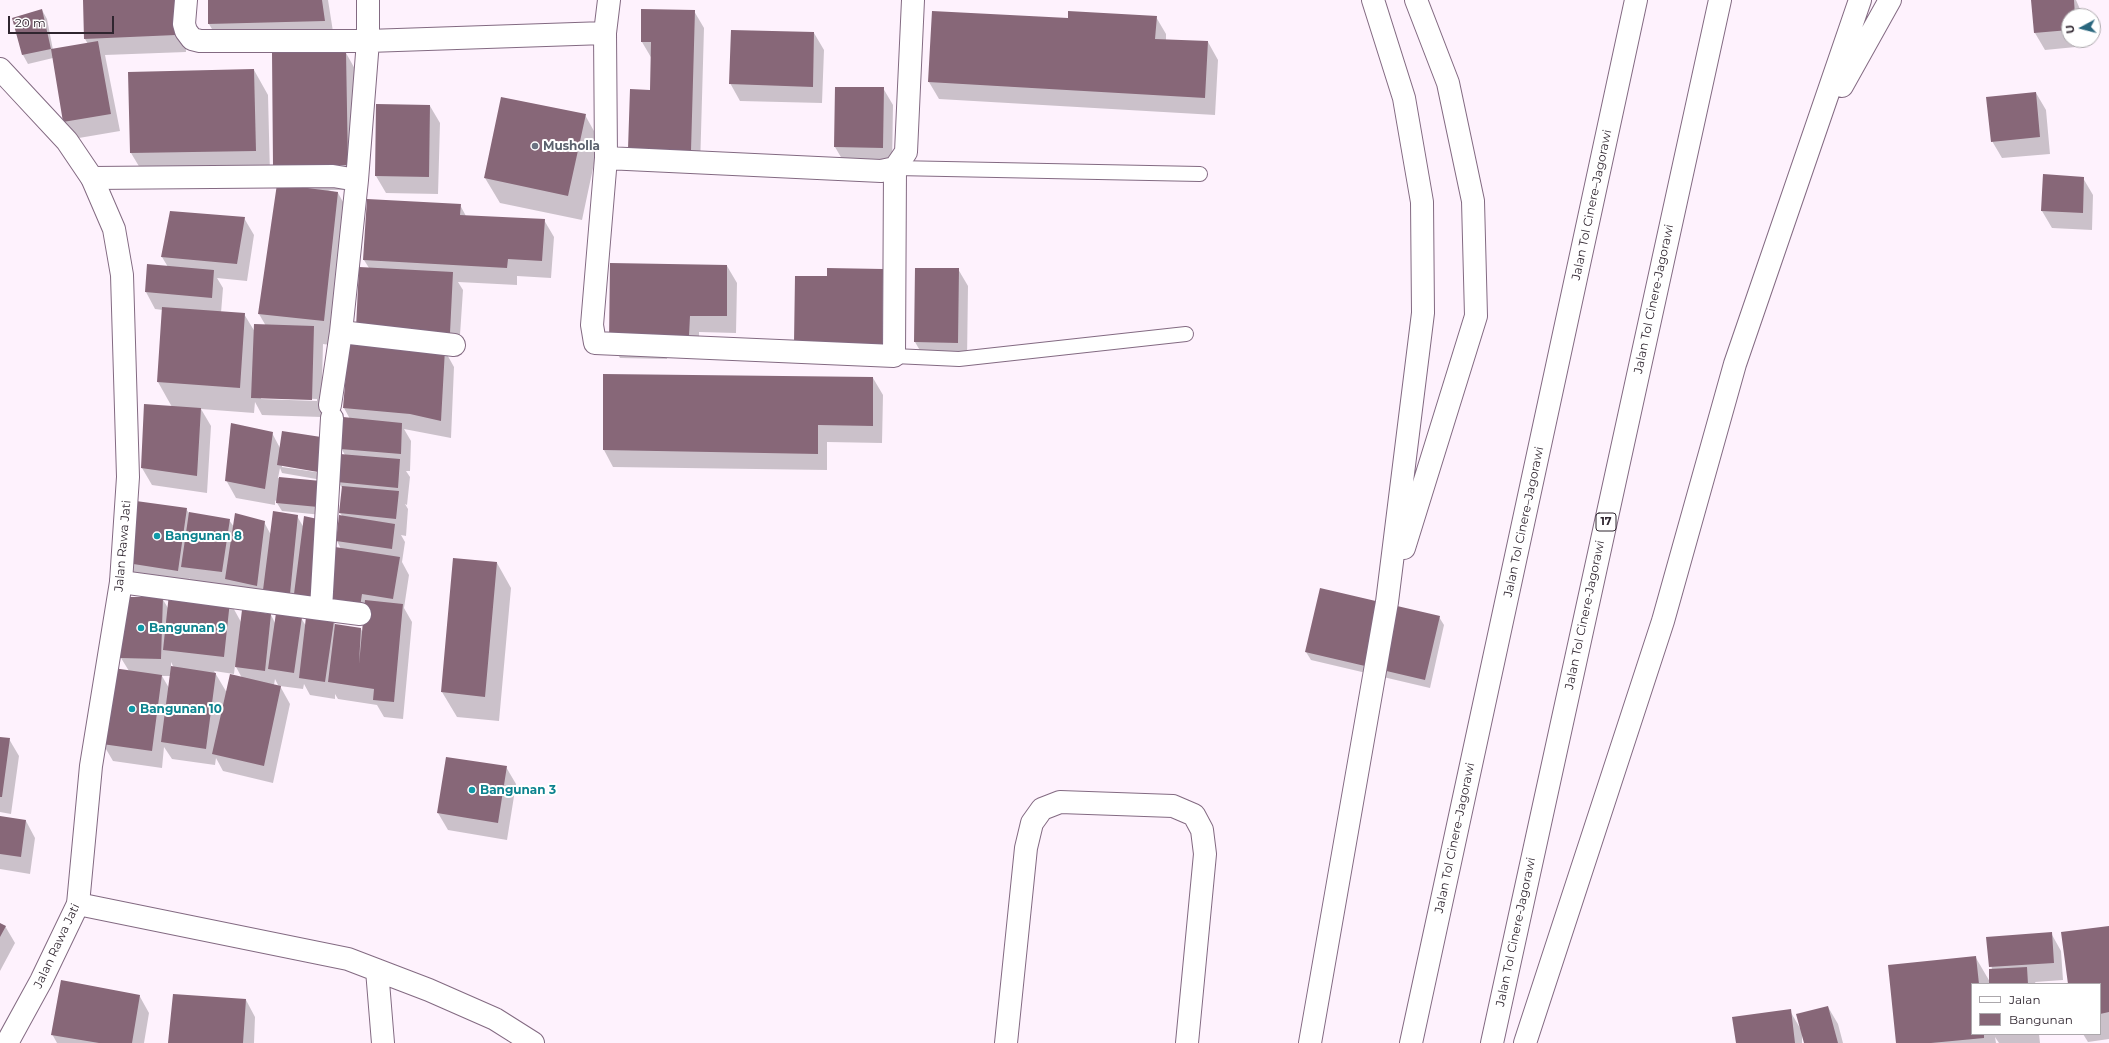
<!DOCTYPE html>
<meta charset="utf-8">
<style>
body{margin:0}
#map{position:relative;width:2109px;height:1043px;overflow:hidden;background:#fef2fd;font-family:Montserrat,sans-serif}
canvas{display:block}
.legend{position:absolute;left:1971px;top:983px;width:130px;height:52px;box-sizing:border-box;background:#fff;border:1px solid #aca8ac;margin:0;padding:5px 7px;list-style:none;font-size:12px;color:#2f252f}
.legend li{display:flex;align-items:center;gap:8px;height:20px}
.legend b{width:20px;border:1px solid #aca8ac}
.north{position:absolute;left:2061px;top:8px;width:40px;height:40px;box-sizing:border-box;background:#fff;border:1px solid #aca8ac;border-radius:50%;rotate:263deg;font-size:11px;font-weight:700;line-height:16px;text-align:center;color:#2f252f}
.north::after{content:'';display:block;margin:auto;width:14px;height:18px;background:#29667d;clip-path:polygon(50% 0,100% 100%,50% 72%,0 100%)}
.scale{position:absolute;left:8px;top:16px;width:106px;height:18px;box-sizing:border-box;border:2px solid #2f252f;border-top:0;padding-left:5px;font-size:12px;line-height:14px;white-space:nowrap;color:#2f252f;-webkit-text-stroke:3px #fff;paint-order:stroke}
</style>
<div id="map">
<canvas width="2109" height="1043"></canvas>
<ul class="legend">
<li><b style="height:5px;background:#fff"></b>Jalan</li>
<li><b style="height:11px;background:#876778"></b>Bangunan</li>
</ul>
<div class="north">U</div>
<div class="scale">20 m</div>
</div>
<script>
const ctx = document.querySelector('canvas').getContext('2d');
ctx.lineJoin = 'round';
function fillPath(path, color) { ctx.fillStyle = color; ctx.fill(path, 'evenodd'); }
const shape = rows => new Path2D(rows.map(r => 'M' + r).join(''));
function stroke(path, color, width, dash) { ctx.strokeStyle = color; ctx.lineWidth = width; ctx.lineCap = dash ? 'butt' : 'round'; ctx.setLineDash(dash || []); ctx.stroke(path); }
function label(font, color, halo, rows, align = 'center') {
  ctx.font = font + ' Montserrat,sans-serif'; ctx.lineWidth = 4; ctx.setLineDash([]); ctx.textBaseline = 'middle'; ctx.strokeStyle = halo; ctx.fillStyle = color; for (const [text, x, y, turn = 0] of rows) {
    ctx.save(); ctx.translate(x, y); ctx.rotate((+turn || 0) * Math.PI / 180); ctx.textAlign = isNaN(turn) ? turn : align; if (halo) ctx.strokeText(text, 0, 0); ctx.fillText(text, 0, 0); ctx.restore();
  }
}
fillPath(shape([
 [84,0,184,12,186,52,105,55,120,131,73,139,64,122,53,58,28,64,23,55,13,18,42,10,47,19,53,50,88,44,85,39],
 [209,0,328,0,334,38,219,41,209,24],
 [2032,0,2076,0,2083,16,2069,16,2069,40,2085,40,2086,46,2045,50,2035,33],
 [694,11,704,28,700,168,651,91,652,59,642,42],
 [933,12,1069,19,1156,17,1166,34,1166,40,1208,42,1218,60,1215,115,939,99,929,82],
 [814,33,824,50,822,103,740,101,730,83],
 [346,53,360,78,361,190,328,190,338,193,352,218,338,346,323,344,321,417,262,415,255,402,254,413,201,409,211,426,207,493,152,485,142,468,172,407,158,382,163,310,155,309,146,292,168,267,162,257,244,218,254,235,247,281,217,278,223,288,221,313,244,314,255,332,266,326,259,314],
 [261,397,317,399,317,401,261,399],
 [254,70,268,95,270,175,146,178,131,153],
 [836,88,883,88,893,105,892,165,845,164,835,147],
 [2036,93,2046,110,2050,154,2002,158,1992,141],
 [430,106,440,123,438,194,386,193,376,176],
 [585,115,599,140,582,220,500,203,485,178],
 [2044,176,2083,178,2093,195,2092,230,2052,228,2042,211],
 [460,205,466,216,544,220,554,237,551,278,517,276,517,285,458,282,463,290,459,350,444,349,454,367,451,438,404,429,411,441,410,471,406,471,410,477,407,505,405,504,408,509,406,536,401,535,405,542,402,562,409,575,404,608,412,622,403,719,384,717,377,705,338,699,335,694,335,699,310,695,304,684,303,689,280,686,290,704,273,783,223,771,216,758,215,765,172,759,164,747,162,768,113,761,103,744,129,671,121,658,162,598,168,608,230,602,241,622,271,615,275,623,301,618,306,626,334,622,336,625,361,629,363,633,364,623,341,549,337,541,343,517,340,513,343,489,338,482,345,455,341,448,350,419,344,408,363,338,369,268,364,260],
 [171,662,174,668,171,667],
 [235,665,242,678,227,693,214,671,234,674],
 [162,676,171,676,169,688],
 [275,679,279,687,274,685],
 [727,266,737,283,736,333,699,332,699,353,667,352,667,359,620,358,610,341],
 [958,269,968,286,967,360,925,359,915,342],
 [882,270,892,287,891,361,805,359,828,277],
 [604,375,873,378,883,395,882,443,827,442,827,470,613,467,604,450],
 [231,424,272,433,280,448,283,432,321,438,325,447,322,480,282,473,280,468,278,478,320,482,325,490,322,515,282,511,275,500,275,505,236,498,226,480],
 [282,465,323,472,322,473,282,467],
 [186,509,189,513,229,520,234,527,264,522,271,535,297,516,304,528,305,611,192,584,189,578,188,587,138,580,128,563],
 [454,559,497,563,511,588,499,721,457,717,442,692],
 [1439,617,1444,625,1430,688,1311,660,1306,652],
 [0,738,9,739,19,756,11,814,0,812],
 [447,758,506,767,516,784,507,840,448,830,438,813],
 [0,817,26,821,35,838,30,874,0,869],
 [0,924,5,926,15,943,0,971],
 [2109,927,2109,1039,2088,1042,2083,1034,2100,1034,2100,984,2069,984],
 [2051,933,2061,951,2063,980,2035,982,2036,984,1972,984,1972,1034,2039,1034,2040,1043,1999,1043,1995,1037,1996,1043,1897,1043,1976,958,1990,982,1992,970,1988,938],
 [139,995,149,1013,144,1043,57,1043,52,1034],
 [246,1000,255,1017,254,1043,169,1043],
 [1828,1007,1838,1024,1843,1043,1805,1043,1802,1032,1802,1043,1737,1043,1790,1011,1800,1028]
]), '#0003');
fillPath(shape([
 [83,0,175,0,176,35,84,39],
 [208,0,322,0,325,21,208,24],
 [2031,0,2074,0,2075,16,2069,16,2069,30,2034,33],
 [42,9,51,49,98,41,111,114,63,122,51,49,22,55,12,18],
 [641,9,695,10,691,151,628,149,630,89,650,90,651,42,641,42],
 [932,11,1068,18,1068,11,1157,16,1155,39,1208,41,1205,98,928,82],
 [731,30,814,32,813,87,729,84],
 [346,52,348,165,273,166,272,53],
 [254,69,256,151,130,153,128,72],
 [835,87,884,87,883,148,834,147],
 [2036,92,2040,137,1991,142,1986,97],
 [501,97,586,114,568,196,484,178],
 [376,104,430,105,429,177,375,176],
 [2043,174,2084,177,2083,213,2041,211],
 [277,184,338,192,324,321,258,314],
 [367,199,461,204,460,215,545,219,542,261,508,259,507,268,363,260],
 [170,211,245,217,237,264,161,257],
 [610,263,727,265,727,316,690,316,689,336,658,336,609,342],
 [147,264,214,270,212,298,145,292],
 [359,267,453,272,450,333,356,328],
 [827,268,883,269,882,344,794,343,795,276,827,276],
 [915,268,959,268,958,343,914,342],
 [162,307,245,313,240,388,157,382],
 [254,324,314,326,312,400,251,398],
 [349,336,445,349,441,421,410,414,343,408],
 [603,374,873,377,873,426,818,425,818,454,603,450],
 [144,404,201,408,197,476,141,468],
 [343,417,402,423,401,454,340,449],
 [231,423,273,432,265,489,225,481],
 [282,431,321,437,318,472,277,465],
 [340,454,400,459,398,488,337,482],
 [279,477,321,481,318,507,276,503],
 [342,486,399,491,396,519,339,513],
 [136,501,187,508,178,571,127,563],
 [273,511,298,515,290,594,263,590],
 [189,512,230,519,222,572,181,567],
 [235,513,265,521,257,586,225,579],
 [339,515,395,524,392,549,336,541],
 [304,516,322,520,315,598,294,594],
 [335,547,400,557,393,599,362,594,360,607,327,602],
 [453,558,497,562,485,697,441,692],
 [1320,588,1440,616,1425,680,1305,652],
 [169,594,230,601,224,657,163,650],
 [121,597,163,597,161,659,120,658],
 [365,600,403,604,394,702,373,700,374,689,328,682,335,624,361,628,359,664],
 [242,610,271,614,265,671,235,667],
 [276,613,302,617,294,673,268,669],
 [306,617,334,621,325,682,299,678],
 [171,666,216,673,206,749,161,742],
 [113,668,162,675,152,751,102,744],
 [230,674,281,686,264,766,212,754],
 [0,737,10,738,2,797,0,797],
 [446,757,507,766,498,823,437,813],
 [0,816,26,820,21,857,0,854],
 [0,923,6,926,0,937],
 [2109,926,2109,1012,2100,1014,2100,984,2068,984,2061,932],
 [2052,932,2054,963,1989,967,1986,937],
 [1976,956,1979,984,1972,984,1972,1034,1984,1034,1984,1038,1931,1043,1896,1043,1888,965],
 [2027,967,2028,984,1989,984,1989,969],
 [61,980,140,995,132,1043,99,1043,51,1035],
 [173,994,246,999,243,1043,168,1043],
 [1828,1006,1838,1043,1804,1043,1796,1014],
 [1791,1009,1795,1043,1736,1043,1732,1017]
]), '#876778');
const service = shape([
 [895,168,1200,174],
 [894,356,959,359,1186,334]
]);
const minor = shape([
 [186,0,184,24,186,31,192,39,200,41,368,41,605,33,609,0],
 [605,33,606,158,881,171,895,168,906,152,913,0],
 [606,158,592,325,595,343,894,356,895,168],
 [92,178,333,176,357,180,341,332,330,405],
 [357,180,368,41,368,0],
 [341,332,454,345],
 [121,582,321,609,332,418],
 [321,609,360,614],
 [78,904,348,959,429,990,495,1019,533,1043],
 [377,970,383,1043],
 [1006,1043,1026,848,1032,823,1042,809,1060,802,1173,806,1194,815,1202,830,1205,854,1187,1043]
]);
const tertiary = shape([
 [0,69,67,141,92,178,114,229,122,275,128,477,121,582,91,766,78,904,41,981,7,1043]
]);
const motorway = shape([
 [1842,86,1890,0],
 [1404,548,1476,316,1473,201,1448,83,1416,0],
 [1310,1043,1387,602,1423,313,1422,202,1404,98,1373,0],
 [1411,1043,1636,0],
 [1492,1043,1720,0],
 [1525,1043,1663,621,1735,364,1860,0]
]);
stroke(service, '#836a82', 16);
stroke(minor, '#836a82', 24);
stroke(tertiary, '#836a82', 24);
stroke(motorway, '#836a82', 24);
stroke(service, '#fff', 14);
stroke(minor, '#fff', 22);
stroke(tertiary, '#fff', 22);
stroke(motorway, '#fff', 22);
for (const [x, y, r, color] of [
 [535,146,4,"#6b7280"],
 [157,536,4,"#0f9aa8"],
 [141,628,4,"#0f9aa8"],
 [132,709,4,"#0f9aa8"],
 [472,790,4,"#0f9aa8"]
]) { const dot = new Path2D(); dot.arc(x, y, r, 0, 2 * Math.PI); ctx.fillStyle = color; ctx.fill(dot); stroke(dot, '#fff', 1.5); }
for (const [x, y, w] of [
 [1606,522,20]
]) { const box = new Path2D(); box.roundRect(x - w / 2, y - 9, w, 18, 3); ctx.fillStyle = '#fff'; ctx.fill(box); stroke(box, '#2f252f', 1); }
label('bold 11px', '#2f252f', null, [
 ["17",1606,522]
]);
label('bold 12px', '#5b616d', '#fff', [
 ["Musholla",543,146]
], 'left');
label('12px', '#2f252f', '#fff', [
 ["Jalan Tol Cinere–Jagorawi",1592,205,-78],
 ["Jalan Tol Cinere-Jagorawi",1654,299,-78],
 ["Jalan Tol Cinere–Jagorawi",1524,522,-78],
 ["Jalan Rawa Jati",123,546,-85],
 ["Jalan Tol Cinere-Jagorawi",1585,615,-78],
 ["Jalan Tol Cinere–Jagorawi",1455,838,-78],
 ["Jalan Tol Cinere-Jagorawi",1516,932,-78],
 ["Jalan Rawa Jati",57,946,-65]
]);
label('bold 12px', '#0d838f', '#fff', [
 ["Bangunan 8",165,536],
 ["Bangunan 9",149,628],
 ["Bangunan 10",140,709],
 ["Bangunan 3",480,790]
], 'left');
</script>
